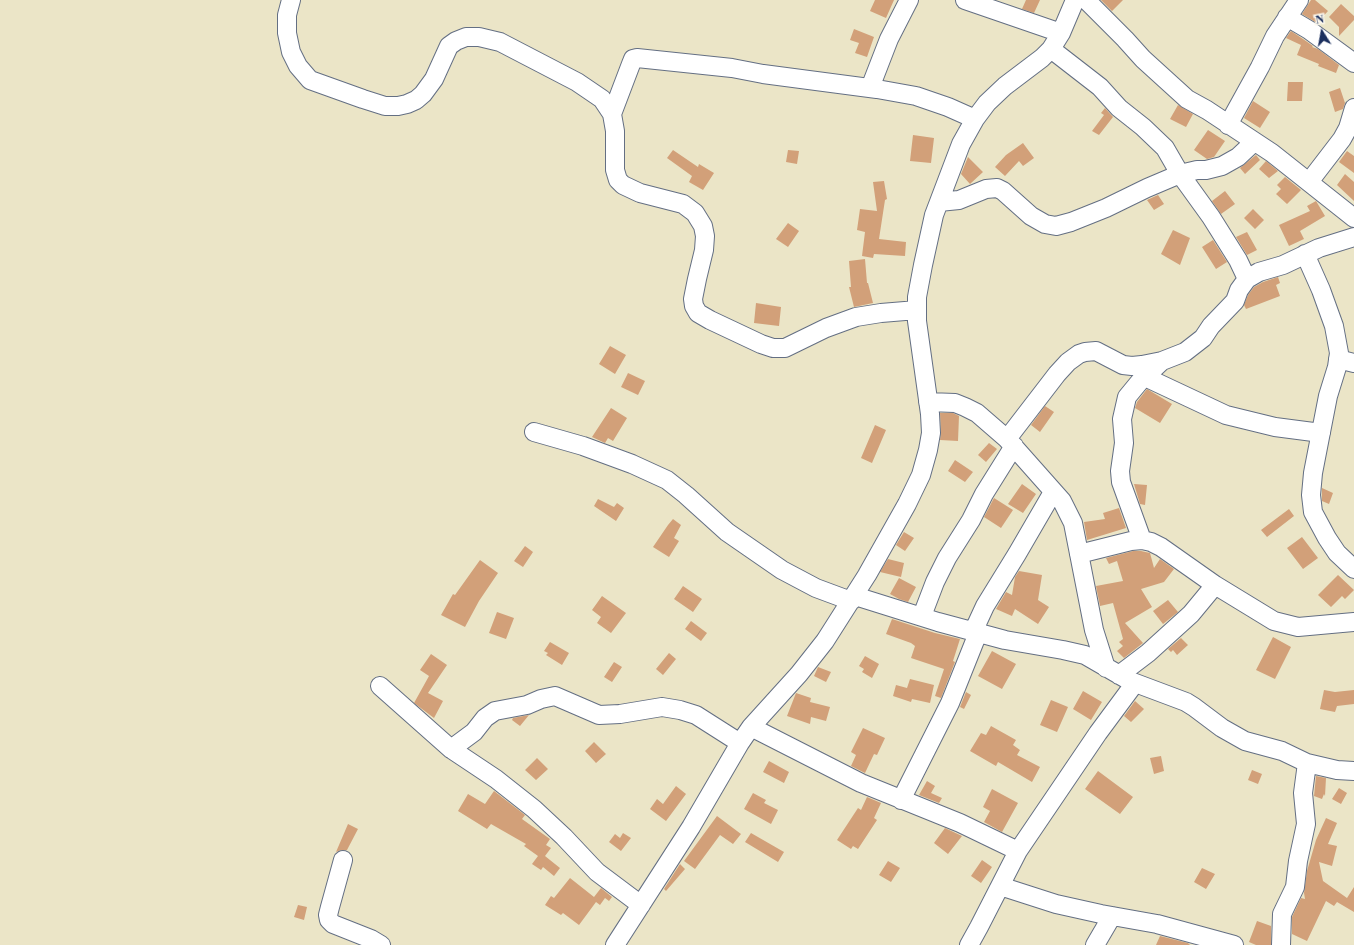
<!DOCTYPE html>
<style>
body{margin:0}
#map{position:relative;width:1354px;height:945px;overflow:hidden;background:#ebe5c7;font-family:"Libre Bodoni",serif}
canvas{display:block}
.north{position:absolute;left:1302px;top:12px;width:40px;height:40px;-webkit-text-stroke:3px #fbf7ec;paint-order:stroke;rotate:349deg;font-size:11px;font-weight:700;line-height:16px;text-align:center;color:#1b2f5e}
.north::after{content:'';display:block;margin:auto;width:14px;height:18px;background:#1b2f5e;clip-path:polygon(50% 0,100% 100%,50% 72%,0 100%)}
</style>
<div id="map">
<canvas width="1354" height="945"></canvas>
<div class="north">N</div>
</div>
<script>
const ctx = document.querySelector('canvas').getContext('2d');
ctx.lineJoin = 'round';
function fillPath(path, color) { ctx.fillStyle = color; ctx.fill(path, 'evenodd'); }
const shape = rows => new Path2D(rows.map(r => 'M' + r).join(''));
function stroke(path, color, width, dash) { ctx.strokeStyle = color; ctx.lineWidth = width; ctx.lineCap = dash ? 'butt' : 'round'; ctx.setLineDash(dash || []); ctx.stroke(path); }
fillPath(shape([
 [875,0,894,0,886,18,870,11],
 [1026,0,1040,0,1034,13,1022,9],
 [1101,0,1123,0,1112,11],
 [1311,0,1315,0,1328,11,1317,23,1302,14],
 [1341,4,1354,16,1354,20,1339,36,1339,27,1329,17],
 [854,29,874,37,867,57,855,53,859,43,850,40],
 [1291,31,1303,39,1313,46,1312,47,1318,49,1339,65,1336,73,1318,66,1319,64,1297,55,1301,45,1286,38],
 [1288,82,1303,82,1302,101,1287,101],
 [1340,88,1345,103,1343,109,1335,112,1329,92],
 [1253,101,1270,112,1260,128,1244,118],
 [1178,105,1193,114,1186,127,1170,119],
 [1105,108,1113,117,1099,135,1092,131,1104,115,1101,113],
 [1208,130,1225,141,1214,157,1207,159,1194,150],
 [913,135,934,138,931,163,910,161],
 [1023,143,1034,158,1023,166,1019,161,1005,176,995,167,1006,155],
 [673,150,698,167,699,164,714,173,703,190,689,182,692,176,667,158],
 [788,150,799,151,797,164,786,162],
 [1347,151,1354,156,1354,173,1339,162],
 [1256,155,1260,160,1245,174,1240,168],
 [968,157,983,172,970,184,961,174],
 [1266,161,1278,171,1269,178,1259,169],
 [1345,174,1354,182,1354,201,1337,185],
 [1285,177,1301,190,1287,204,1276,194,1281,189,1277,185],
 [884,181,887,199,885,200,879,239,906,242,905,256,874,254,873,258,862,256,865,232,857,230,860,209,877,211,873,182],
 [1225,191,1235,204,1221,214,1212,201],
 [1158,195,1164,204,1154,210,1147,200],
 [1316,201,1325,216,1300,231,1304,239,1289,246,1279,225,1310,211,1307,206],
 [1253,209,1264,220,1255,229,1244,218],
 [788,223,799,231,788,247,776,239],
 [1173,230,1190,238,1180,265,1161,254],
 [1247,232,1257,250,1247,255,1236,237],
 [1213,240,1227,262,1216,269,1202,247],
 [865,259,867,283,868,283,873,303,854,307,849,287,851,287,849,261],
 [1278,277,1280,283,1276,285,1280,296,1246,309,1244,305,1248,295,1254,287,1263,282],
 [756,303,781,307,779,326,754,323],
 [610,346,626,355,615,374,599,364],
 [628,373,645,381,638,395,621,387],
 [1147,389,1172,404,1160,423,1135,408,1137,402],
 [1045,406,1054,412,1040,432,1031,425],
 [611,408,627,418,613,441,608,438,605,443,592,437],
 [940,413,953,413,959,416,958,441,940,440,941,432],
 [875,425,886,430,872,463,861,458],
 [989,443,997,449,986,462,978,455],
 [955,460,973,472,965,482,948,471],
 [1022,484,1036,494,1023,513,1008,504],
 [1134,484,1147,485,1145,505,1140,504],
 [1322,488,1333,493,1329,504,1322,501],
 [994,498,1013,510,1001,528,984,517],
 [598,499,614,507,617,503,624,508,616,521,594,506],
 [1119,508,1126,528,1087,540,1084,522,1105,519,1103,513],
 [1289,509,1294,516,1267,537,1261,530],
 [673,519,681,525,674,538,679,541,669,557,653,547,668,525],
 [904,532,914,538,905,551,896,545],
 [1302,537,1318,558,1303,569,1287,548],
 [525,546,533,552,523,567,514,561],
 [1133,551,1141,551,1150,553,1154,568,1160,559,1174,569,1164,582,1141,589,1152,607,1125,623,1143,643,1124,658,1117,651,1123,646,1119,642,1123,639,1113,603,1100,606,1096,586,1123,581,1117,561,1109,564,1106,558],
 [888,559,904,563,901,577,880,572],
 [480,560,498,573,479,601,465,627,441,615,453,594,455,595],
 [1019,571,1042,575,1038,600,1049,607,1038,624,1015,609,1012,616,996,609,1006,592,1012,595,1015,577],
 [1338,575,1354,590,1345,599,1342,596,1331,607,1318,595],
 [899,578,916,587,908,602,899,599,890,594],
 [683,586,702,599,693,612,674,599],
 [602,596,626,613,611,633,597,623,601,617,592,610],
 [1168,600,1178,612,1163,624,1153,611],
 [497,612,514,618,506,639,489,633],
 [892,619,935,633,960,639,953,661,955,662,941,698,935,696,944,669,911,658,915,646,911,643,886,634],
 [691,621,707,633,701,641,685,629],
 [1273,637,1291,647,1275,679,1256,670],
 [1181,638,1188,645,1177,655,1173,650,1171,652,1168,649],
 [550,642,569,653,562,665,546,655,548,653,544,651],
 [992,651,1016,664,1002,689,978,676],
 [669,653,676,659,663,675,656,669],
 [431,654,447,665,428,693,443,701,434,718,414,703,429,676,420,670],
 [865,656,879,664,872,678,862,672,864,669,859,666],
 [614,662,622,667,612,682,604,677],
 [818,667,831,672,826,682,814,676],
 [910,679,934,685,930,703,912,699,911,702,893,696,896,685,907,688],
 [1324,690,1335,692,1354,690,1354,704,1337,706,1335,712,1320,709],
 [1083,691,1102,702,1091,720,1073,709],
 [966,692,971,695,964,709,960,707],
 [796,693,811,698,810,702,830,707,826,721,811,717,810,724,787,716],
 [1051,700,1068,707,1057,732,1040,725],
 [1135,701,1144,709,1131,722,1124,716],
 [529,715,520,726,512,720,513,718],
 [991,726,1016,740,1013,745,1020,750,1017,755,1040,767,1032,782,998,762,996,766,970,751,981,733,986,735],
 [863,728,885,738,877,755,874,754,865,773,851,766,856,755,851,752],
 [594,742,606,754,596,763,585,751],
 [1161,756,1164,771,1154,774,1150,758],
 [537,758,548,769,536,780,525,770],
 [769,761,789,772,784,783,763,772],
 [1252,770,1262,774,1258,784,1248,780],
 [1098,771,1133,797,1120,814,1085,789],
 [1316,776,1326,778,1325,796,1324,794,1322,799,1314,796],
 [927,781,935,786,931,793,942,798,939,803,919,795],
 [676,786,686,794,666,821,650,809,657,799,663,804],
 [1339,788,1347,793,1341,804,1332,799],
 [992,789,1018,803,1002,832,984,822,990,811,983,807],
 [494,791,525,815,522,819,550,839,546,845,551,848,545,856,560,868,554,876,543,867,541,870,532,864,538,856,524,846,526,844,491,824,487,829,458,811,468,794,485,804],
 [753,793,766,800,764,803,778,810,771,824,744,809],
 [867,797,881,803,874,818,877,820,858,849,853,846,851,849,837,840,858,808,861,810],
 [717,816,741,834,733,844,720,835,695,869,684,861],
 [1326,818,1337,823,1328,844,1337,846,1332,866,1319,862,1323,881,1347,898,1354,887,1354,912,1337,902,1334,906,1326,901,1307,941,1292,934,1292,917,1301,898,1305,899,1304,893,1307,871,1316,840],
 [348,824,358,829,347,850,341,850,336,852],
 [945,828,962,836,948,854,934,843],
 [623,833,631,838,621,851,609,842,615,834,620,838],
 [751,833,784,852,778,862,745,842],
 [982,860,992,867,981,883,971,876],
 [888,861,900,868,891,882,879,875],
 [680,864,685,869,666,891,664,889],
 [1202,868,1215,874,1206,889,1194,882],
 [570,878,594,897,601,888,612,897,609,901,605,898,600,905,596,902,579,925,563,913,561,915,545,905,551,896,554,898],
 [298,905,307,907,304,920,294,917],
 [1257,921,1271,926,1271,945,1256,945,1249,942],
 [1160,936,1188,943,1190,945,1156,945]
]), '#d2a079');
const minor = shape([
 [291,0,287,15,287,33,291,52,298,66,310,80,363,99,385,106,398,106,407,104,416,100,423,94,434,79,449,46,456,41,466,37,479,37,500,42,577,82,602,99,612,114,615,131,615,170,618,180,623,185,640,193,683,204,695,213,703,226,705,236,704,250,697,279,693,299,694,306,698,313,710,320,761,344,773,348,785,348,826,328,856,317,881,313,917,310],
 [965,0,1061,33],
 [1086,0,1125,39,1143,59,1187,99,1207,110,1272,153,1354,218],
 [1287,17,1309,30,1354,63],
 [1051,49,1100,87,1119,108,1143,127,1165,148,1180,174,1211,217,1238,260,1247,279],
 [870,88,889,39,909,0],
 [612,114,631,64,633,59,637,58,732,68,763,74,877,89,916,96,948,107,975,119],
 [1228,125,1260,67,1275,36,1299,0],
 [1309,182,1342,139,1348,128,1354,108],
 [939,202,959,200,986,189,997,188,1003,191,1031,216,1045,224,1056,226,1071,222,1106,208,1147,188,1180,174,1197,170,1206,170,1222,166,1238,157,1254,142],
 [1305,254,1321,290,1334,326,1339,353,1337,367,1328,396,1313,473,1311,495,1313,512,1327,538,1337,553,1354,569],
 [1338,359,1354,363],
 [1145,377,1226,415,1275,427,1321,433],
 [928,402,955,403,965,407,977,413,1007,439,1062,501,1073,523,1094,630,1106,668],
 [534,432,583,446,632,464,667,480,686,495,727,532,782,570,816,588,851,601],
 [1007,439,1057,374,1068,362,1079,354,1085,352,1096,351,1123,365,1132,366,1142,365,1162,361,1185,352,1203,338,1211,326,1235,301,1239,290,1247,279,1259,272,1283,265,1319,248,1354,237],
 [1142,540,1121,482,1120,471,1124,443,1122,419,1127,397,1141,380,1145,377,1162,361],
 [1079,554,1131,541,1142,540,1151,542,1161,547,1215,585,1274,621,1298,627,1354,622],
 [855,596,938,622,1005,640,1063,650,1085,655,1130,681,1186,702,1194,707,1222,728,1245,741,1282,751,1307,763,1337,770,1354,771],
 [922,616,935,582,947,558,971,520,984,494,1014,446],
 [973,632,985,606,1017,554,1053,492],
 [1119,675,1148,653,1191,614,1215,585],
 [380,686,451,749,496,779,534,809,564,837,597,872,641,905],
 [751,727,861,783,960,823,1018,851],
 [451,749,474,732,485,718,495,711,527,705,541,699,555,696,599,715,620,714,662,707,680,710,696,715,740,743],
 [901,800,950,703,978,633],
 [343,860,330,907,328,915,329,920,333,924,371,939,381,945],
 [1000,886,1056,904,1101,914,1157,924,1234,945],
 [615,945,691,827,740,743,751,727,799,674,825,641,867,575,907,504,921,475,928,450,931,433,930,414,917,321,917,297,923,265,934,215,961,144,975,119,987,103,1005,86,1042,58,1051,49,1061,33,1075,0],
 [969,945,979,927,1018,851,1098,733,1135,683],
 [1095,945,1112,916],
 [1281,945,1282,914,1295,887,1298,861,1306,824,1303,793,1307,763]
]);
stroke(minor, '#646f83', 20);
stroke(minor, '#fff', 18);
</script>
